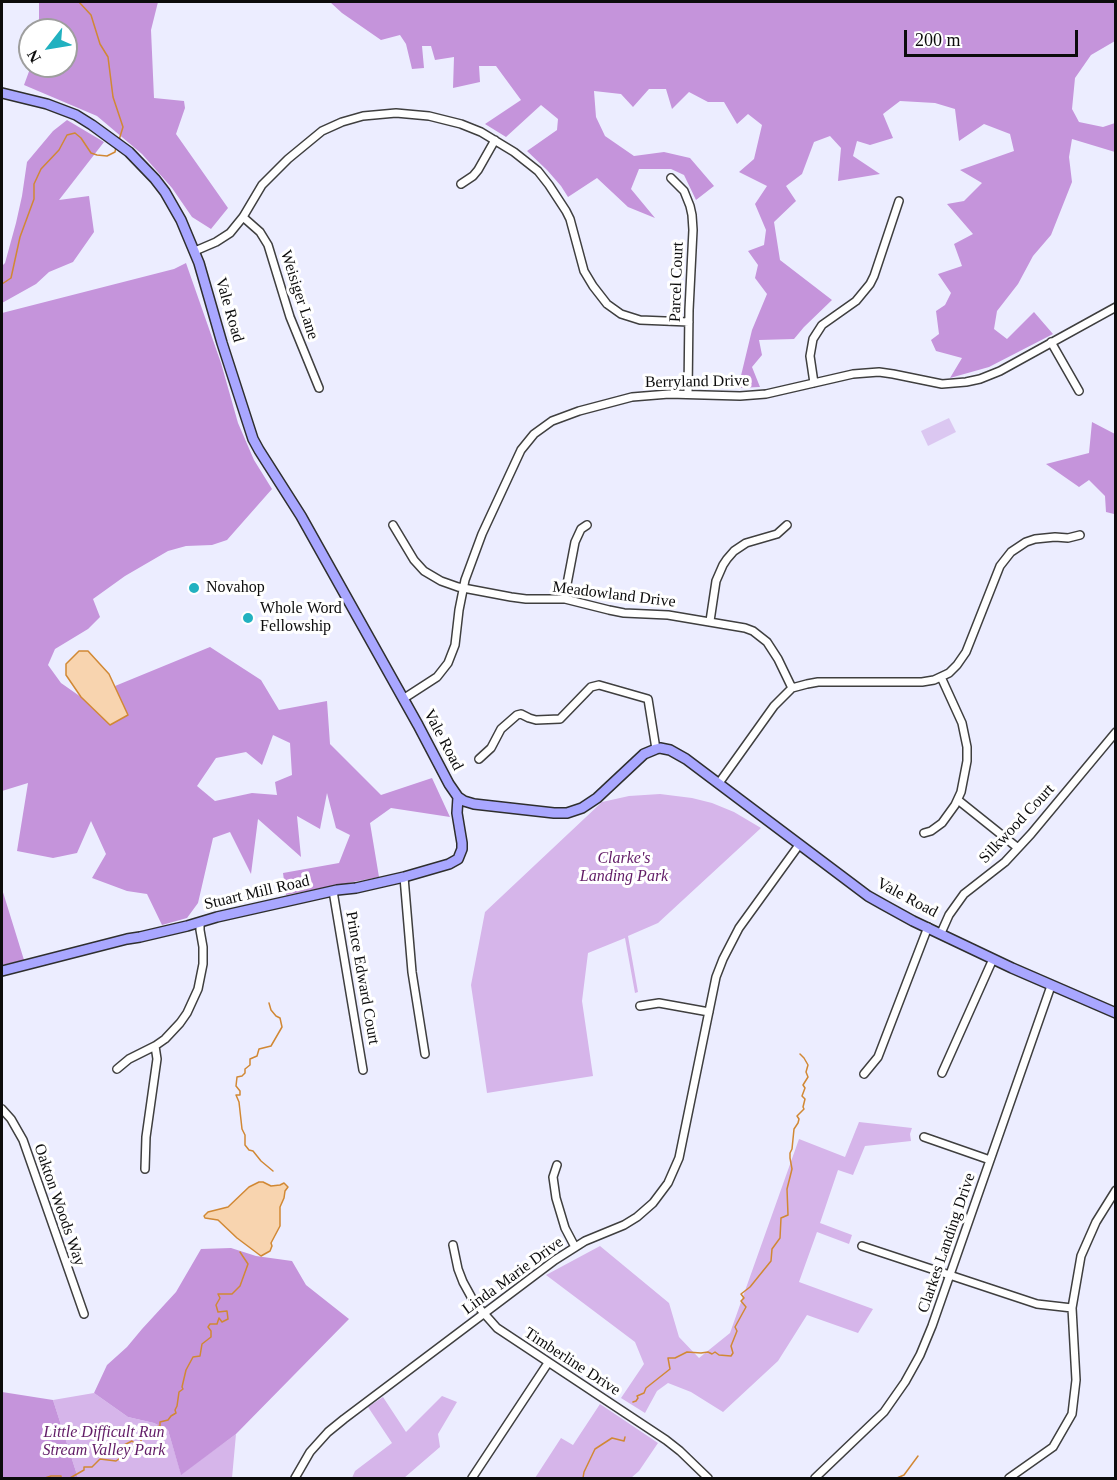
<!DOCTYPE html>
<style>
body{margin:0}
#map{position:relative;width:1117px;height:1480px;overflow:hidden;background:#ecedff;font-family:Georgia,serif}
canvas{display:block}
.frame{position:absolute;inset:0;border:3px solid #0c0c0c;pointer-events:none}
.north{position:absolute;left:18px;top:18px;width:60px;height:60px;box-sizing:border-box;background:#fff;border:2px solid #9e9e9e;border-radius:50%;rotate:239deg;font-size:16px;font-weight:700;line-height:24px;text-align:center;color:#0c0c0c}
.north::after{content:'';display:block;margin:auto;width:21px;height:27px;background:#21b1c0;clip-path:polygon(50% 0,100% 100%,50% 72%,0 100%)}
.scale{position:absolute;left:904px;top:30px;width:174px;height:27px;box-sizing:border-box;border:3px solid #0c0c0c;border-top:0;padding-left:8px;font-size:18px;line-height:21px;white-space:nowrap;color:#0c0c0c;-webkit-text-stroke:4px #fff;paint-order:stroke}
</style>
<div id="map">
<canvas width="1117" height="1480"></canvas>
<div class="frame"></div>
<div class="north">N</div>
<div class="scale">200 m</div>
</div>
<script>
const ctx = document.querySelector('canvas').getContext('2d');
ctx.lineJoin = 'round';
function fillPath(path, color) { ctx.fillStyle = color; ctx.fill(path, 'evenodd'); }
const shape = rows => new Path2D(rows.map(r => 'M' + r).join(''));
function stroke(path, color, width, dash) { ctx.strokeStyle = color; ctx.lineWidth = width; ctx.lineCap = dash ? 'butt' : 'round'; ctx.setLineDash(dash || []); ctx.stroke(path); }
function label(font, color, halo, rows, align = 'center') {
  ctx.font = font + ' Georgia,serif'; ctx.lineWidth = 6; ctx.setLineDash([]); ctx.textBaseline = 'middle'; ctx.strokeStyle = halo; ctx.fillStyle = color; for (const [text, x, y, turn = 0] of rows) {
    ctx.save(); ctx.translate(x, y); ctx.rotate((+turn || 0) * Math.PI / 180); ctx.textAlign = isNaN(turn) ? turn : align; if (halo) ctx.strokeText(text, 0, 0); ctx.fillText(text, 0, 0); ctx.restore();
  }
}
fillPath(shape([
 [660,794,692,798,712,803,734,812,761,828,658,923,628,936,638,992,635,993,625,938,588,953,582,1001,593,1076,487,1093,471,985,485,912,602,802,629,796],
 [859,1122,912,1128,910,1134,911,1141,865,1146,853,1175,838,1170,820,1223,852,1235,849,1244,817,1232,799,1282,873,1309,858,1333,807,1315,778,1361,723,1412,691,1392,668,1383,657,1391,645,1413,621,1398,644,1364,635,1342,546,1275,600,1246,669,1303,679,1337,699,1358,730,1333,799,1139,845,1157],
 [94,1393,128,1417,154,1423,168,1430,181,1474,236,1434,232,1478,78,1478,53,1400],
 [442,1396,457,1402,438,1434,440,1447,404,1478,352,1478,355,1471,392,1443,368,1407,383,1397,406,1432],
 [600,1404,658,1443,639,1471,631,1478,535,1478,561,1438,573,1445]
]), '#d6b5ea');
fillPath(shape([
 [39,2,158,2,151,30,154,98,184,101,185,108,176,134,228,208,211,229,192,217,172,188,142,154,97,116,24,85,31,66,66,66,66,30,39,30],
 [330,2,1115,2,1115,41,1091,55,1075,78,1072,109,1079,122,1103,127,1115,123,1115,152,1072,139,1069,157,1072,182,1051,235,1033,256,1018,284,997,311,994,329,1007,339,1034,312,1053,334,989,367,950,378,962,358,936,351,931,340,939,334,936,311,945,305,951,293,938,274,962,266,954,244,973,234,947,204,964,201,982,183,960,170,1014,151,1010,134,984,124,959,141,955,109,935,103,900,101,883,114,893,138,870,145,857,141,853,156,880,174,838,181,841,148,830,136,814,142,802,174,786,186,796,201,774,222,780,260,832,300,804,327,794,339,759,340,762,355,752,367,760,387,738,388,752,330,767,294,755,278,758,265,748,251,764,245,766,230,755,204,767,186,739,172,754,159,762,125,748,114,737,124,724,102,708,102,689,92,672,109,666,89,649,89,633,107,621,94,594,91,596,117,605,136,634,156,664,152,690,158,714,186,696,200,684,175,671,169,639,169,631,189,655,218,628,207,597,178,568,197,561,186,547,170,527,151,557,130,558,119,541,105,506,137,485,124,521,100,496,66,479,66,480,82,453,88,454,57,435,60,431,46,422,46,424,68,412,69,406,44,400,35,381,40,342,13],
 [67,120,104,142,59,200,89,196,94,232,73,262,49,272,36,284,2,303,2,266,5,263,16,223,22,196,27,162,53,131],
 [186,263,221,363,238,423,254,460,272,489,227,540,212,545,186,546,168,551,125,576,93,599,100,617,88,629,55,649,48,665,61,683,81,697,110,725,127,715,115,686,210,647,261,680,279,710,327,701,330,744,381,795,432,778,450,817,391,808,370,823,379,877,286,895,283,873,339,863,350,835,336,828,327,793,320,829,297,816,301,857,258,819,251,874,230,832,213,838,198,903,187,918,162,925,147,894,127,891,92,878,106,854,91,821,77,853,53,858,17,851,28,783,2,791,2,313,174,269],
 [273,735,290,743,292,775,275,782,277,795,252,793,215,801,197,786,216,758,246,752,262,765],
 [1092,422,1115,434,1115,517,1114,514,1106,512,1105,496,1089,480,1079,487,1046,464,1089,453],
 [2,889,24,960,2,965],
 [231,1248,256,1256,292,1261,306,1285,349,1319,236,1434,181,1475,168,1430,154,1423,128,1417,94,1393,107,1365,127,1347,142,1329,176,1292,201,1249],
 [2,1392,53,1400,78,1478,2,1478]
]), '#c594db');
fillPath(shape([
 [949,418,956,432,928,446,921,431]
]), '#dbc7f1');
const water = shape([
 [79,651,88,651,109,674,128,715,110,725,81,697,66,675,66,664,79,651],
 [259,1182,263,1182,271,1186,280,1185,284,1183,288,1187,285,1191,284,1198,280,1207,280,1226,271,1243,272,1246,270,1251,261,1256,237,1238,218,1220,205,1218,204,1216,208,1212,228,1207,249,1187,259,1182]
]);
fillPath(water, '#f8d4af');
stroke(water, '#d18834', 1.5);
stroke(shape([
 [79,2,91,15,100,44,108,57,113,97,123,127,119,140],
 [2,284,11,278,20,237,34,199,34,184,41,169,59,150,67,135,75,133,81,138,91,153,97,155,107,156,115,152,116,147],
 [269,1003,271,1010,276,1016,280,1018,282,1027,271,1046,259,1049,257,1056,250,1059,250,1065,245,1069,245,1073,242,1076,237,1077,236,1086,240,1091,240,1095,236,1095,239,1102,242,1129,245,1135,245,1145,249,1150,253,1151,261,1161,273,1171],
 [633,1402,636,1401,638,1398,637,1396,644,1393,646,1388,670,1369,668,1358,675,1358,687,1352,701,1353,708,1352,712,1354,715,1352,719,1355,731,1356,733,1353,731,1346,737,1331,735,1327,746,1307,741,1301,744,1298,741,1294,750,1287,771,1261,772,1249,780,1238,781,1218,788,1215,787,1189,792,1169,790,1158,790,1153,792,1149,794,1129,798,1123,799,1119,797,1116,804,1109,803,1107,805,1099,802,1096,805,1088,803,1085,808,1077,806,1072,808,1065,804,1058,800,1054],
 [45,1478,51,1476,61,1476,61,1478],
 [70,1478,84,1470,84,1467,92,1467,100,1459,116,1461,123,1456,120,1447,132,1441,137,1445,141,1443,141,1437,152,1433,156,1427,160,1426,160,1422,168,1420,171,1416,176,1413,175,1410,177,1406,179,1392,183,1389,182,1387,186,1370,193,1357,200,1356,202,1344,211,1337,211,1331,208,1327,210,1324,217,1324,219,1318,222,1322,228,1319,227,1311,218,1312,216,1305,220,1298,218,1294,232,1294,240,1286,248,1264,240,1252],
 [583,1478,584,1472,595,1449,612,1438,624,1441,625,1437],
 [897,1478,904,1475,918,1456]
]), '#d18834', 1.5);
const minor = shape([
 [671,178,684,191,690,206,692,215,693,230,689,310,688,394],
 [461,184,473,176,478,170,495,140],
 [243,217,260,232,268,245,290,317,319,388],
 [195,251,216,242,230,233,243,217,262,185,288,159,322,131,342,122,363,116,396,113,429,116,461,124,481,132,514,152,538,171,549,185,566,211,570,219,584,271,593,286,607,304,621,314,640,320,689,322],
 [1051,342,1079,391],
 [814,383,810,356,813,339,822,325,856,301,870,284,874,276,899,201],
 [393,525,414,560,424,571,441,581,458,587,511,597,526,599,565,599,609,610,624,613,668,615,745,628,753,631,767,642,778,659,792,688],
 [565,599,567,584,575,542,581,529,587,525],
 [710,621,716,581,723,565,727,559,734,551,746,543,777,534,787,525],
 [403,699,437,677,448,663,455,645,459,610,465,580,482,534,521,450,534,434,552,421,579,411,632,397,669,394,740,396,766,394,853,374,879,372,893,374,942,384,966,382,980,379,1000,371,1116,307],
 [479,759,491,748,501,729,517,715,521,714,529,718,536,720,560,719,591,687,599,685,648,699,656,749],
 [719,783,774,706,792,688,807,684,818,682,922,682,934,680,949,673,957,665,966,652,1000,566,1011,552,1026,542,1035,539,1055,537,1068,538,1080,535],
 [958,800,1018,848],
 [924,833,931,831,942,823,955,805,961,792,967,761,967,747,962,723,941,677],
 [404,877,412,972,425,1054],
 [333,891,363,1070],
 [941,933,949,915,964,894,1005,862,1031,834,1116,732],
 [640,1006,659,1003,709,1012],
 [117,1069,129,1059,155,1046,165,1039,180,1023,187,1013,198,989,203,964,203,947,200,930,200,922],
 [942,1073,993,959],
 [864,1074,878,1057,928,927],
 [2,1109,11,1119,23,1140,84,1314],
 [924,1137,990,1160],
 [557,1165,553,1177,556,1198,565,1228,575,1247],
 [145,1169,146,1137,157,1059,155,1046],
 [453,1245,458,1269,463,1282,474,1302,497,1328,666,1440,680,1451,708,1478],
 [862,1246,1037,1304,1072,1308],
 [295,1478,310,1452,328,1432,344,1419,555,1260,585,1241,624,1225,637,1217,653,1203,668,1183,679,1158,716,977,723,959,739,928,799,845],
 [472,1478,548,1363],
 [815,1478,884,1412,905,1382,920,1355,932,1326,1051,986],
 [1009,1478,1053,1447,1072,1414,1076,1380,1072,1308,1081,1256,1096,1222,1116,1190]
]);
const secondary = shape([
 [2,93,47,104,76,115,92,125,129,152,155,179,165,192,181,220,199,263,222,343,253,439,259,450,301,516,418,725,449,784,458,797,464,801,474,804,554,813,567,813,582,808,597,798,644,754,656,749,660,748,670,750,686,759,868,896,884,905,913,921,1012,968,1116,1013],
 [2,971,127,939,140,937,187,926,217,917,337,890,356,888,404,877,449,864,458,859,462,849,462,843,457,813,458,797]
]);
stroke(minor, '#3f3f3f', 10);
stroke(secondary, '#2e2e2e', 12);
stroke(minor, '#fff', 7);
stroke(secondary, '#a9a7ff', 9);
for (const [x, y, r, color] of [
 [194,588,6,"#21b1c0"],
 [248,618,6,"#21b1c0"]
]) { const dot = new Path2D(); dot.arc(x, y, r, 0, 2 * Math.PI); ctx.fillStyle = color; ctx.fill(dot); stroke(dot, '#fff', 2); }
label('16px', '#0c0c0c', '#fff', [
 ["Parcel Court",677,282,-88],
 ["Weisiger Lane",299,295,72],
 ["Vale Road",229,310,74],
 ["Berryland Drive",697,382,-1],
 ["Meadowland Drive",614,595,7],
 ["Vale Road",443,740,62],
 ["Silkwood Court",1017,824,-47],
 ["Stuart Mill Road",257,893,-13],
 ["Vale Road",907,898,28],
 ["Prince Edward Court",362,978,80],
 ["Oakton Woods Way",59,1205,71],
 ["Clarkes Landing Drive",947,1243,-71],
 ["Linda Marie Drive",513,1276,-36],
 ["Timberline Drive",572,1362,33]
]);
label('16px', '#0c0c0c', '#fff', [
 ["Novahop",206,588],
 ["Whole Word",260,609],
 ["Fellowship",260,627]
], 'left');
label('italic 16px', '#611b66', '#fff', [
 ["Clarke's",624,859],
 ["Landing Park",624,877],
 ["Little Difficult Run",104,1433],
 ["Stream Valley Park",104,1451]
]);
</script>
